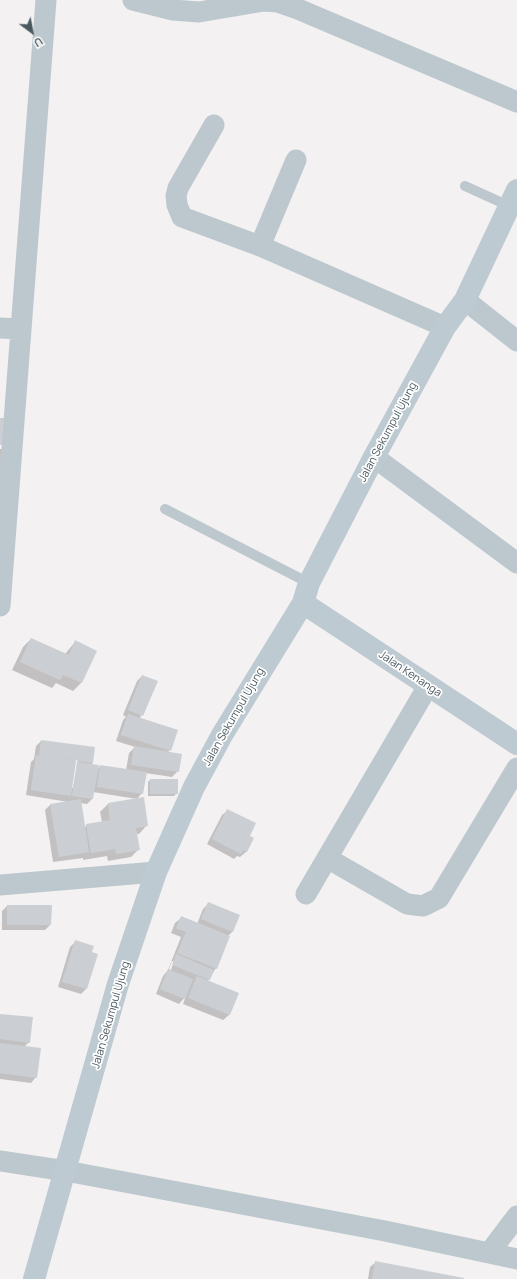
<!DOCTYPE html>
<style>
body{margin:0}
#map{position:relative;width:517px;height:1279px;overflow:hidden;background:#f3f1f1;font-family:Manrope,sans-serif}
canvas{display:block}
.north{position:absolute;left:12px;top:12px;width:40px;height:40px;-webkit-text-stroke:3px #fff;paint-order:stroke;rotate:148deg;font-size:11px;font-weight:700;line-height:16px;text-align:center;color:#48585e}
.north::after{content:'';display:block;margin:auto;width:14px;height:18px;background:#48585e;clip-path:polygon(50% 0,100% 100%,50% 72%,0 100%)}
</style>
<div id="map">
<canvas width="517" height="1279"></canvas>
<div class="north">U</div>
</div>
<script>
const ctx = document.querySelector('canvas').getContext('2d');
ctx.lineJoin = 'round';
function fillPath(path, color) { ctx.fillStyle = color; ctx.fill(path, 'evenodd'); }
const shape = rows => new Path2D(rows.map(r => 'M' + r).join(''));
function stroke(path, color, width, dash) { ctx.strokeStyle = color; ctx.lineWidth = width; ctx.lineCap = dash ? 'butt' : 'round'; ctx.setLineDash(dash || []); ctx.stroke(path); }
function label(font, color, halo, rows, align = 'center') {
  ctx.font = font + ' Manrope,sans-serif'; ctx.lineWidth = 3.5; ctx.setLineDash([]); ctx.textBaseline = 'middle'; ctx.strokeStyle = halo; ctx.fillStyle = color; for (const [text, x, y, turn = 0] of rows) {
    ctx.save(); ctx.translate(x, y); ctx.rotate((+turn || 0) * Math.PI / 180); ctx.textAlign = isNaN(turn) ? turn : align; if (halo) ctx.strokeText(text, 0, 0); ctx.fillText(text, 0, 0); ctx.restore();
  }
}
fillPath(shape([
 [0,449,5,449,0,492],
 [31,639,65,654,75,642,96,651,81,683,73,691,56,683,52,688,12,670,23,647],
 [142,676,156,682,140,718,177,730,168,753,178,771,172,777,145,773,142,793,137,799,93,792,92,799,87,804,80,803,84,828,87,825,102,822,100,812,108,804,143,798,147,825,139,834,136,834,139,849,131,857,108,861,107,856,83,860,83,858,53,862,45,810,50,805,68,802,26,795,31,762,34,759,36,746,41,741,94,748,92,765,97,770,100,766,126,770,129,753,135,747,116,741,123,720,126,717,123,715,137,681],
 [75,759,78,760,73,788,71,787],
 [150,780,177,793,174,796,148,796,148,782],
 [228,810,248,837,252,839,246,852,240,857,237,856,234,859,207,844,222,815],
 [208,904,233,931,228,936,216,968,208,981,238,993,229,1015,223,1020,183,1004,186,996,179,1004,156,994,163,976,168,970,181,937,171,933,175,923,181,918,197,924,203,909],
 [172,961,174,961,171,970,169,969],
 [7,906,50,925,45,930,2,930,2,911],
 [76,941,91,953,97,955,86,989,81,994,58,987,70,947],
 [0,1015,29,1042,24,1047,36,1077,31,1083,0,1079],
 [376,1262,463,1279,368,1279,370,1267]
]), '#0003');
fillPath(shape([
 [0,418,4,418,3,445,0,445],
 [31,638,69,655,75,640,97,651,82,683,63,675,60,680,20,662],
 [142,675,158,681,143,716,128,710],
 [128,714,178,730,171,751,121,735],
 [41,740,95,747,93,763,51,757,76,761,71,796,31,790,36,755,39,756],
 [134,746,182,754,179,772,131,765],
 [77,762,99,765,93,799,72,796],
 [100,765,147,772,143,794,97,787],
 [150,779,178,779,178,794,150,794],
 [144,797,148,826,136,828,140,850,116,854,115,849,91,853,86,824,110,820,108,803],
 [81,799,89,852,59,857,50,804],
 [227,809,256,823,250,836,254,838,247,852,243,850,241,854,212,839],
 [208,902,240,915,233,932,201,919],
 [7,905,52,905,51,925,7,925],
 [181,916,230,936,217,969,177,953,186,932,176,928],
 [75,940,94,946,92,952,98,954,87,989,62,982],
 [176,954,214,970,210,980,172,965],
 [168,969,193,979,185,999,160,989],
 [197,976,239,993,230,1015,188,998],
 [0,1014,33,1017,30,1043,0,1039],
 [0,1043,41,1048,37,1078,0,1073],
 [375,1261,464,1278,464,1279,372,1279]
]), '#cbcfd3');
stroke(shape([
 [465,186,509,206],
 [165,509,309,583]
]), '#bcc8cd', 10);
stroke(shape([
 [133,0,173,10,199,12,264,1,278,2,298,9,517,102],
 [214,125,178,188,176,196,177,205,182,217,260,246,445,327],
 [260,246,296,160],
 [465,300,517,341],
 [0,328,20,329],
 [374,457,517,563],
 [0,606,46,0],
 [327,858,407,904,423,906,439,898,517,768],
 [0,885,156,872],
 [306,894,428,686],
 [0,1161,66,1171,385,1231,489,1253,517,1216],
 [489,1253,517,1259]
]), '#bcc8cd', 21);
stroke(shape([
 [303,603,517,744],
 [34,1279,118,984,156,872,194,787,222,735,303,603,309,583,374,457,445,327,465,300,517,190]
]), '#bdcad2', 22);
label('11px', '#48585e', '#fff', [
 ["Jalan Sekumpul Ujung",388,432,-62],
 ["Jalan Kenanga",410,674,34],
 ["Jalan Sekumpul Ujung",234,717,-60],
 ["Jalan Sekumpul Ujung",111,1015,-74]
]);
</script>
